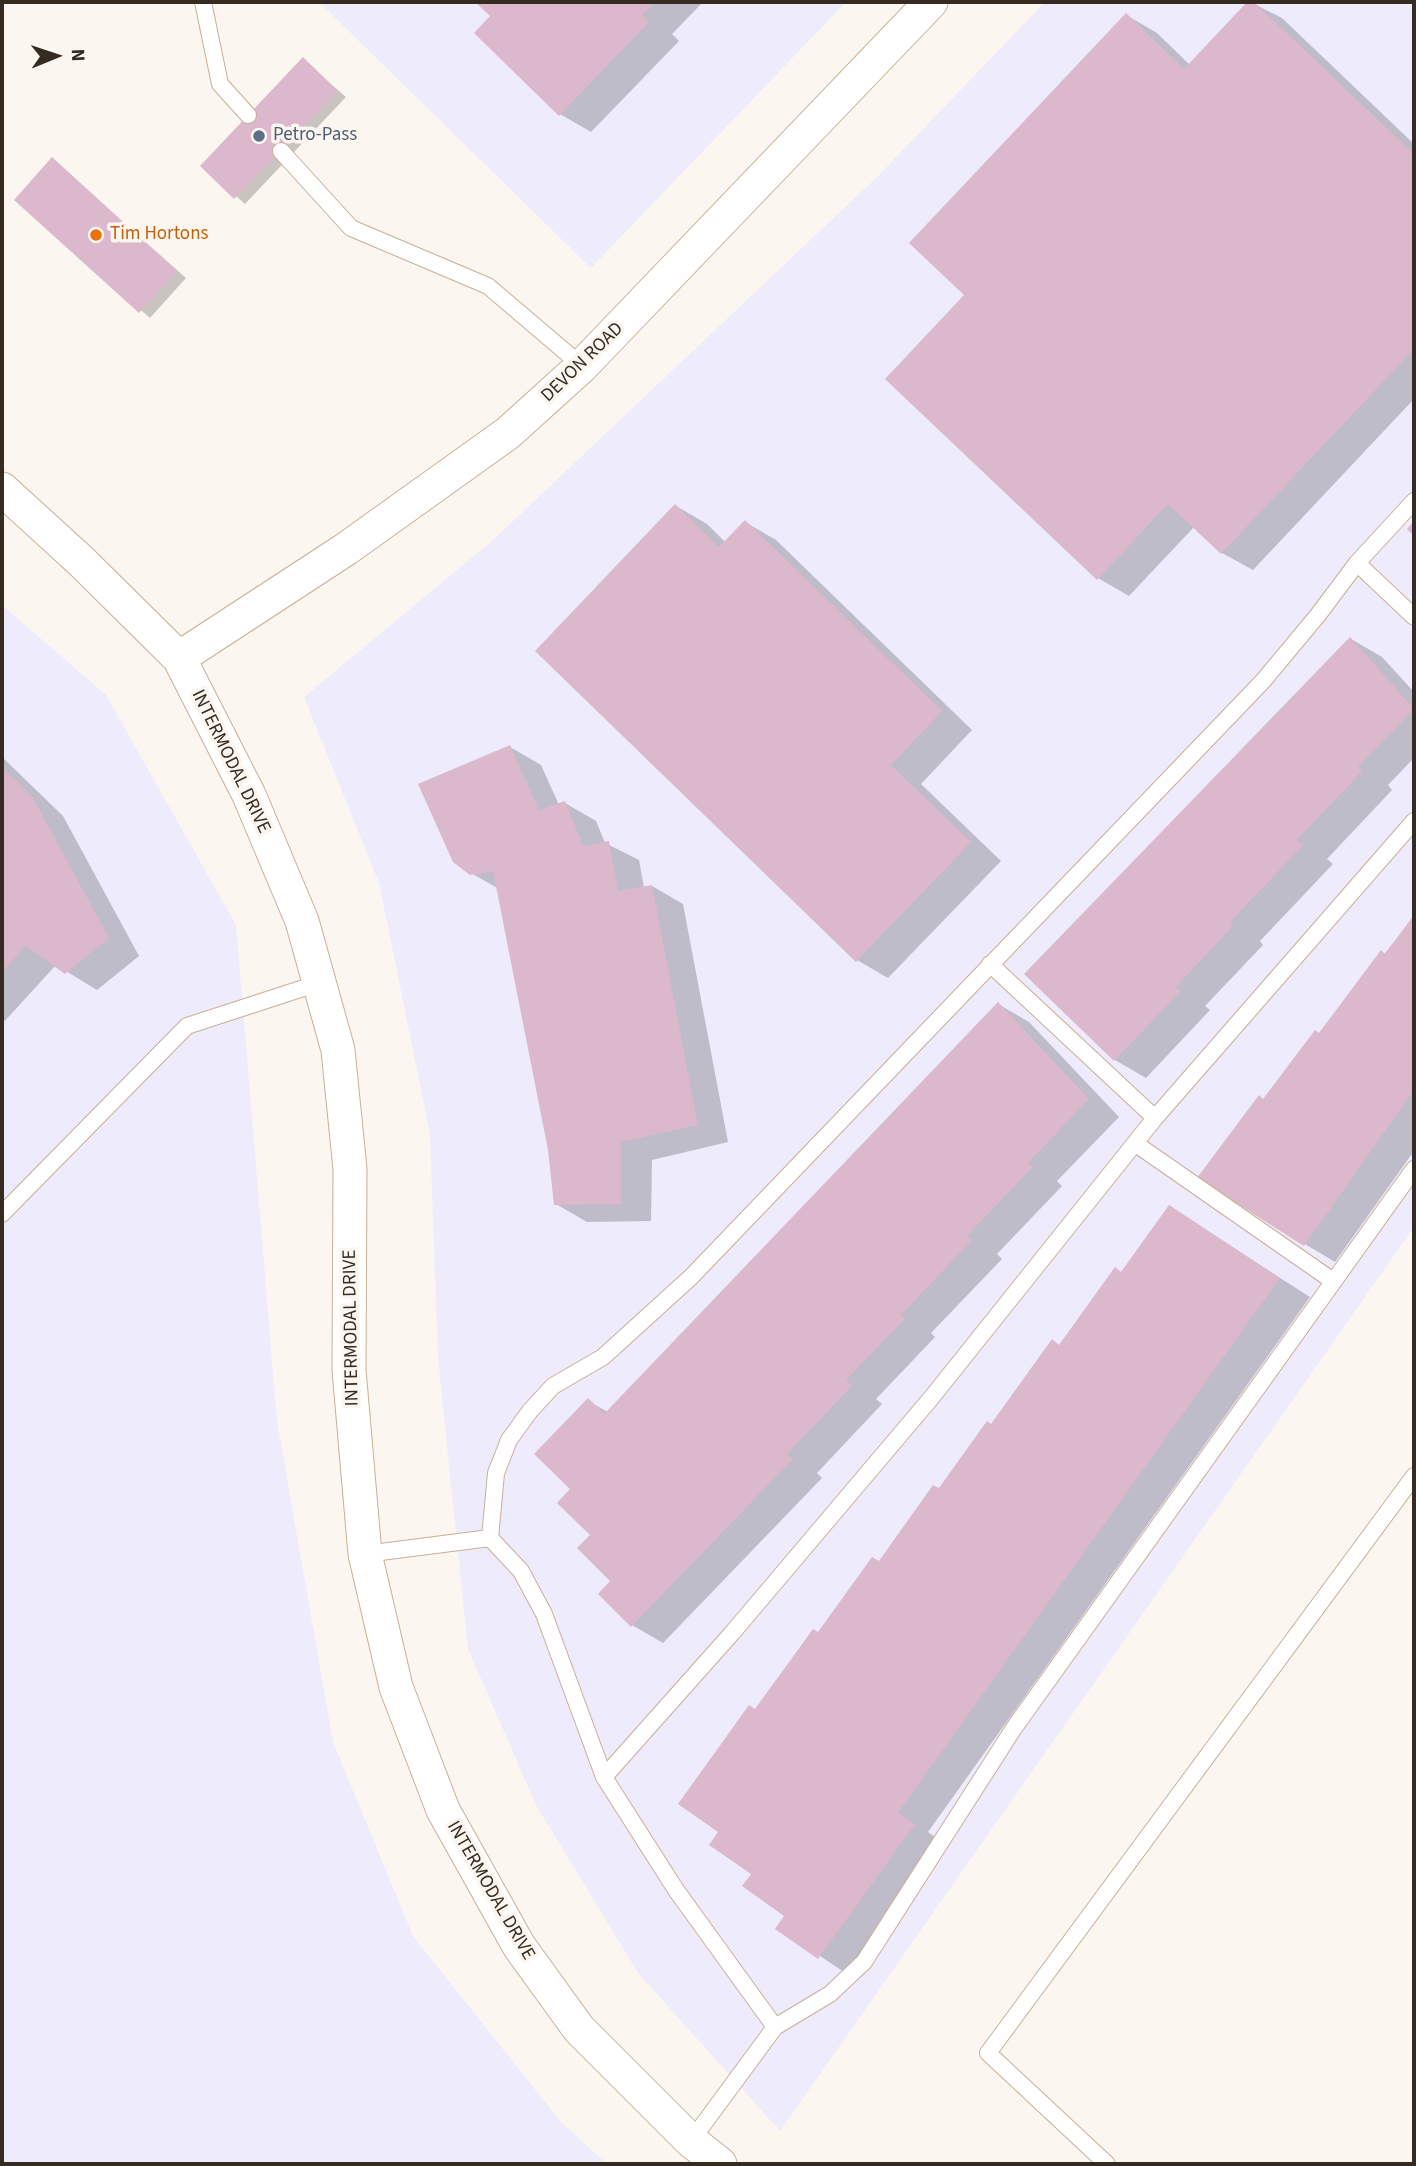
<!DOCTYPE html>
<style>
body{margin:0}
#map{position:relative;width:1416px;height:2166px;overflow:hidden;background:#fcf6f1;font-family:"Source Sans 3",sans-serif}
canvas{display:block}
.frame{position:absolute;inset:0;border:4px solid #352b20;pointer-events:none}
.north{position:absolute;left:21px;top:21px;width:70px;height:70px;-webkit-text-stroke:5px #fcf6f1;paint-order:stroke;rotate:88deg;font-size:19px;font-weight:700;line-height:28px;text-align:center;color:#352b20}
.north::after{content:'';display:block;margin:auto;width:24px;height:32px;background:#352b20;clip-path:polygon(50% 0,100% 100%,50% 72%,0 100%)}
</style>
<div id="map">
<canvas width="1416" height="2166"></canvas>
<div class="frame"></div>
<div class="north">N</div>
</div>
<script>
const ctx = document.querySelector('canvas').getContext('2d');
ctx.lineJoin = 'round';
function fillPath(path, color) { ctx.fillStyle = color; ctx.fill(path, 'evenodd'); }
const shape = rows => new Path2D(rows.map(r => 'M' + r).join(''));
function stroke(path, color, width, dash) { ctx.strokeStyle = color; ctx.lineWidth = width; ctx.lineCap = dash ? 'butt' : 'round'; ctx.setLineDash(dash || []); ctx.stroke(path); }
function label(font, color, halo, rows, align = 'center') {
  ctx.font = font + ' "Source Sans 3",sans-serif'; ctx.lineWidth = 7; ctx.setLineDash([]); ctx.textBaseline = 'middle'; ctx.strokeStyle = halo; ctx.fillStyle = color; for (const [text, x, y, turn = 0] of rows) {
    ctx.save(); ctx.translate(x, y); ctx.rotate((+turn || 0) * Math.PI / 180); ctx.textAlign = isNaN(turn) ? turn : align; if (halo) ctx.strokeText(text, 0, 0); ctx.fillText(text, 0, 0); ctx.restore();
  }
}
fillPath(shape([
 [319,2,846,2,591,268],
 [1045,2,1414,2,1414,1227,780,2131,638,1973,536,1805,468,1649,438,1358,430,1134,379,883,304,697,493,540,877,177],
 [2,605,106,695,236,925,277,1421,333,1742,413,1936,560,2121,607,2164,2,2164]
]), '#eeebfc');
fillPath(shape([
 [478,2,703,2,672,34,679,41,591,132,560,114,493,16],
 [1250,2,1282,18,1414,144,1414,399,1253,570,1222,553,1195,526,1129,596,1098,578,966,295,1126,15,1157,33,1190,65],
 [303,60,346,97,245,204,202,166],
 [53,160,186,278,150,318,16,200],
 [676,506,707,524,726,543,745,522,776,540,972,730,921,784,1001,861,888,978,857,960],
 [1351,639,1382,657,1414,692,1414,758,1388,785,1392,790,1327,859,1333,864,1260,941,1263,945,1205,1006,1210,1010,1146,1078,1115,1060,1026,974],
 [510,747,541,765,559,805,565,803,596,821,605,843,639,860,644,888,652,886,683,904,728,1142,652,1160,651,1221,587,1222,556,1204,550,1149,499,889,471,873],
 [2,757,63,816,139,956,97,990,56,965,2,1024],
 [1414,918,1414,1151,1335,1262,1305,1244,1264,1100],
 [998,1004,1029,1022,1119,1117,1057,1181,1062,1186,997,1254,1002,1259,931,1333,935,1337,876,1399,882,1404,817,1473,822,1478,663,1643,632,1625,573,1489,588,1401,608,1412],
 [1169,1207,1310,1297,928,1832,944,1843,850,1976,778,1928,786,1916,720,1832,756,1711,1122,1273]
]), '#0003');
fillPath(shape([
 [475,2,655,2,642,15,649,22,559,116,474,33,490,16],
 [1247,2,1254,2,1414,154,1414,349,1221,554,1168,504,1097,580,885,379,964,295,909,243,1126,13,1184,69],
 [303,57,338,91,234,199,200,166],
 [52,157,177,271,139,313,14,200],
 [675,504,719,547,745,520,942,711,891,765,971,842,856,962,535,651],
 [1414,521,1414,536,1407,529],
 [1350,637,1414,709,1358,767,1362,771,1297,840,1303,845,1230,922,1233,926,1176,987,1181,991,1114,1061,1024,974],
 [510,745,539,810,565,801,583,846,609,841,618,891,652,885,698,1125,621,1142,621,1204,554,1205,548,1150,493,871,470,875,453,862,418,784],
 [2,767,32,796,109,938,65,974,26,946,2,972],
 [1414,915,1414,1090,1304,1246,1197,1178,1259,1095,1263,1099,1315,1030,1319,1033,1381,950,1385,954],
 [998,1002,1089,1099,1028,1163,1033,1167,967,1236,972,1240,901,1315,905,1319,846,1380,852,1386,787,1454,793,1459,631,1627,598,1594,610,1581,577,1548,590,1535,557,1503,570,1489,534,1454,588,1398,604,1414],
 [1169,1205,1280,1278,898,1813,915,1824,818,1959,775,1929,784,1916,742,1886,751,1874,709,1845,718,1832,678,1804,749,1705,755,1709,813,1629,818,1632,872,1557,879,1561,933,1485,939,1488,987,1421,991,1424,1052,1339,1059,1345,1115,1267,1121,1272]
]), '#dbb8cb');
const service = shape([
 [203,2,220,84,248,115],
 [281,151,351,228,488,286,582,366],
 [1357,563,1414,617],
 [990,964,1155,1118],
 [1136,1144,1333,1281],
 [2,1214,187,1026,319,983],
 [490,1538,496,1473,509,1440,530,1411,553,1386,603,1357,691,1277,1263,681,1318,615,1357,563,1414,501],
 [365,1554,490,1538,521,1571,544,1614,604,1777,676,1890,775,2027,691,2141],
 [604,1777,733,1632,932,1397,1155,1118,1414,821],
 [775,2027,830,1994,864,1962,1014,1728,1414,1169],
 [1107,2164,988,2053,1414,1476]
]);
const minor = shape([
 [2,489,82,562,179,658,249,795,302,921,338,1050,350,1169,349,1370,365,1554,396,1687,443,1810,519,1946,579,2029,691,2141,720,2164],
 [179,658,346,549,508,433,582,366,931,2]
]);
stroke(service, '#c9af94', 18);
stroke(minor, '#c9af94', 35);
stroke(service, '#fff', 16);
stroke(minor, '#fff', 33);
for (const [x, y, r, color] of [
 [259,136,7,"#5c6f8a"],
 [96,235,7,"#e8710a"]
]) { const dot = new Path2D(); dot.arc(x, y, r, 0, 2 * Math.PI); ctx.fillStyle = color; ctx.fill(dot); stroke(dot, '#fcf6f1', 2.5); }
label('19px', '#4e5e75', '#fcf6f1', [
 ["Petro-Pass",273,136]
], 'left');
label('19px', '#c56008', '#fcf6f1', [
 ["Tim Hortons",110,235]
], 'left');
label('19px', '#352b20', '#fcf6f1', [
 ["DEVON ROAD",583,363,-44],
 ["INTERMODAL DRIVE",230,762,64],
 ["INTERMODAL DRIVE",352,1328,-91],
 ["INTERMODAL DRIVE",490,1891,60]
]);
</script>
